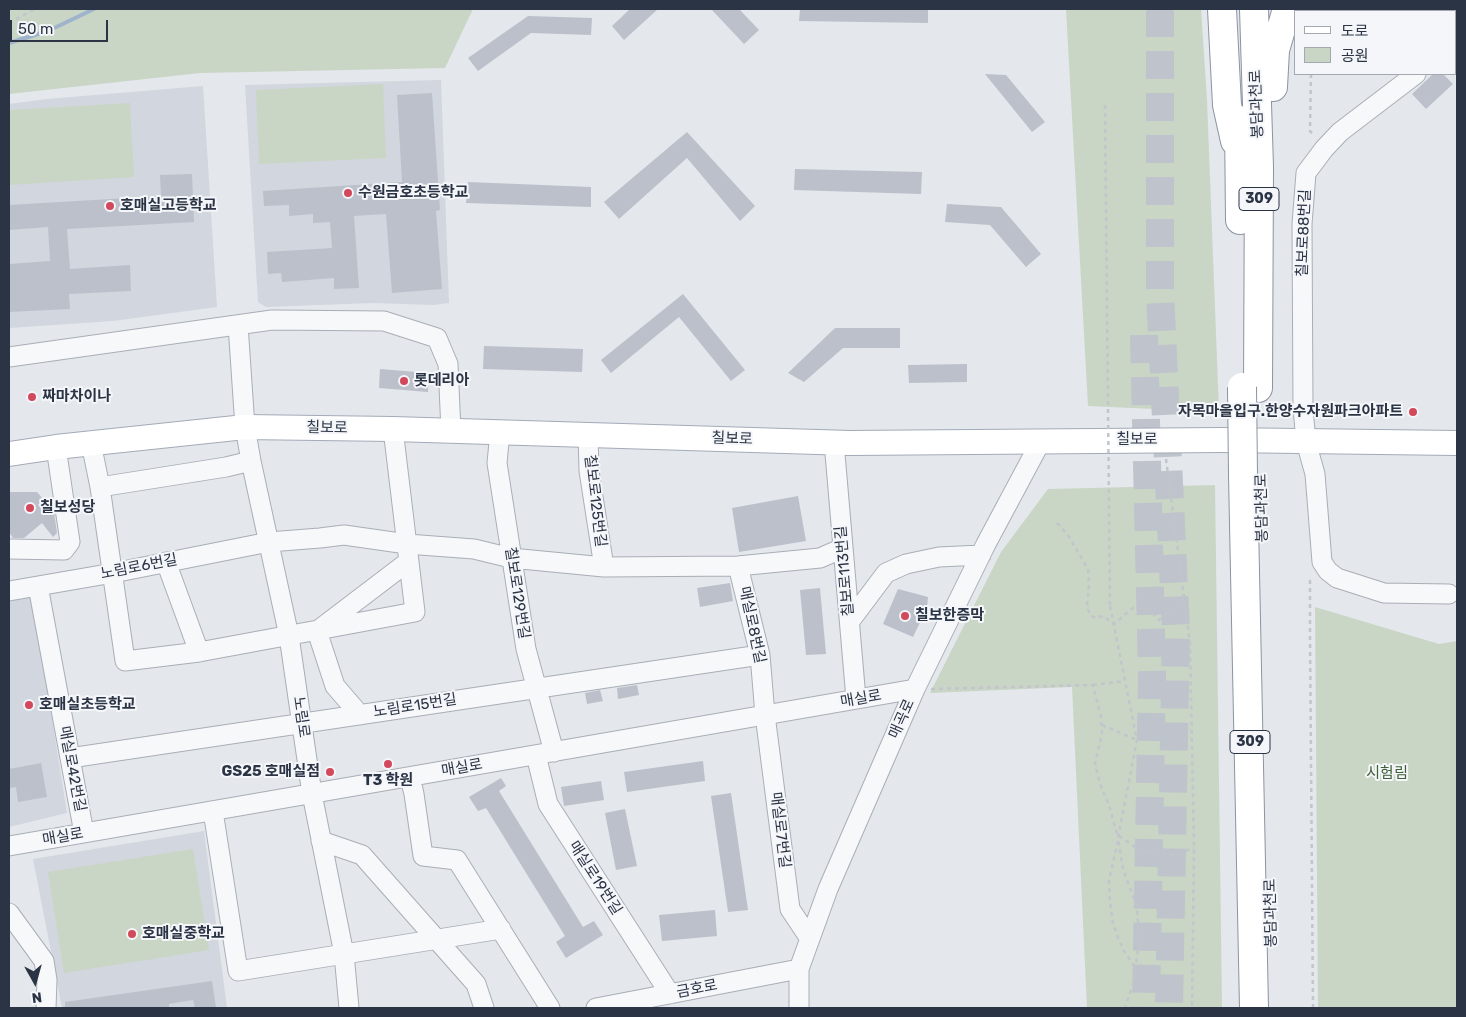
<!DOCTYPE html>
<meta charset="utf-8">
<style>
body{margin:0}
#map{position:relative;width:1466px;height:1017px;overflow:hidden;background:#e4e7ec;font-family:Rubik,"Noto Sans KR",sans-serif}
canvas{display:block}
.frame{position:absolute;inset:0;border:10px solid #2b3445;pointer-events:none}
.legend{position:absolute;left:1294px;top:10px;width:162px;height:65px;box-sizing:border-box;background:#f4f6f9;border:1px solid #a4a8b1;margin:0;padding:6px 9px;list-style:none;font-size:15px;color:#2b3445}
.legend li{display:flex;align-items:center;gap:10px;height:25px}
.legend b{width:25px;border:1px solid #a4a8b1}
.north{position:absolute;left:10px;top:957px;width:50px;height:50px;-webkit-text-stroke:4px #f4f6f9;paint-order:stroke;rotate:173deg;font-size:14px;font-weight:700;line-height:20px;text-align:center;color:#2b3445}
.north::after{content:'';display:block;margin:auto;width:18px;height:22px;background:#2b3445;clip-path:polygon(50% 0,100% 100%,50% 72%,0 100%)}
.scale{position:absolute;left:10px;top:20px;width:98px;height:22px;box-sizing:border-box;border:2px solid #2b3445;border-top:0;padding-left:6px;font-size:15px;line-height:18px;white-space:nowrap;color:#2b3445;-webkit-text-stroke:4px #f4f6f9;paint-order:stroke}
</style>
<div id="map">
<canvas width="1466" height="1017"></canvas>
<div class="frame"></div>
<ul class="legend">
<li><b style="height:6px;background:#fff"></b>도로</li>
<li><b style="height:14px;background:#c9d6c5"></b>공원</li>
</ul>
<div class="north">N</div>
<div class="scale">50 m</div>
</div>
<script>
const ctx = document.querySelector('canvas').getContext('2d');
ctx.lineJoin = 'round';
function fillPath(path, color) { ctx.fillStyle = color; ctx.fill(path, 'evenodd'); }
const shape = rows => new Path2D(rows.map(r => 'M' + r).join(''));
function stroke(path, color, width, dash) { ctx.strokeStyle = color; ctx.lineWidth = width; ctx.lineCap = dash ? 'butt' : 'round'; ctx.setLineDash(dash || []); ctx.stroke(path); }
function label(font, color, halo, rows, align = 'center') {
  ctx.font = font + ' Rubik,"Noto Sans KR",sans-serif'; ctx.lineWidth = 4; ctx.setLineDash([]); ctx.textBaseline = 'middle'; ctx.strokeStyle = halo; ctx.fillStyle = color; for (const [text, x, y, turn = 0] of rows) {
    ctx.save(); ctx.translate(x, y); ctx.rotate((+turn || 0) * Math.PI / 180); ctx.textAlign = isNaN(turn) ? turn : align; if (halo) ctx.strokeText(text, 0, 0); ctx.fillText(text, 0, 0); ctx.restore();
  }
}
fillPath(shape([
 [441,80,449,303,433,305,373,303,266,307,258,302,245,85],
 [203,86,217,307,113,321,9,328,9,104,47,99],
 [32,592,67,813,9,827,9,596],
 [204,831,227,1008,62,1008,33,859]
]), '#d2d6de');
fillPath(shape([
 [9,9,473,9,445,68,200,73,9,94],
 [1066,9,1201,9,1207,100,1219,412,1088,406],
 [383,84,386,158,259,164,256,90],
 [130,103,134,177,9,185,9,110],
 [1215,485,1222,1008,1087,1008,1072,687,930,693,1001,552,1048,489],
 [1315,607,1439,644,1457,641,1457,1008,1318,1008],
 [193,849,209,950,64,973,48,872]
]), '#c9d6c5');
stroke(shape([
 [9,43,48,31,94,9]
]), '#9fb4cc', 4);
fillPath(shape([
 [630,9,658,9,624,40,612,26],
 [711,9,739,9,759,30,744,44],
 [800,9,928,9,928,23,799,21],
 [528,16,592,18,591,35,531,33,478,71,468,58],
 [985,74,1006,75,1045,122,1032,132],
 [1433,74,1443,74,1453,84,1426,109,1412,94],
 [432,93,440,210,436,211,442,289,392,293,386,214,354,216,359,288,334,289,334,278,282,282,281,273,268,274,267,252,332,248,330,222,313,223,313,214,289,216,289,205,264,206,263,191,402,182,397,95],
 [687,132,755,206,740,221,687,158,619,219,604,202],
 [795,169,922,172,921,194,794,190],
 [192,174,194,222,67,229,70,269,130,265,131,291,69,294,70,309,9,312,9,264,50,261,48,227,9,230,9,205,161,196,160,175],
 [468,182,591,187,591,207,466,203],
 [947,204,1001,207,1041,254,1026,267,990,225,945,222],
 [683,294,745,370,731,381,679,317,611,373,601,360],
 [835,328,900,328,900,348,843,348,804,382,788,373],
 [484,346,583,349,582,372,483,369],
 [967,364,967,382,909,383,908,365],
 [380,369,429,373,428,392,379,388],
 [9,492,37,492,54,512,57,533,53,537,42,523,24,538,13,538,9,532],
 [798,496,806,541,739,552,732,508],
 [730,583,733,601,700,607,697,588],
 [820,588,826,654,806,655,800,590],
 [898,589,928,597,927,608,913,637,883,624],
 [637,685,639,695,618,699,617,688],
 [600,690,603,701,587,704,585,693],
 [703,761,705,781,627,792,624,772],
 [41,763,47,797,18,802,16,787,9,788,9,769],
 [501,778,506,786,499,791,583,927,594,921,603,935,566,958,556,942,565,936,486,808,478,811,469,797],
 [601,781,604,800,564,806,561,787],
 [731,793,748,910,728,912,711,796],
 [625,809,637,866,616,870,605,813],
 [715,910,717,936,662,941,659,915],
 [212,981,216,1008,195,1008,193,1000,169,1004,169,1008,65,1008,65,1002]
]), '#bbc0ca');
stroke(shape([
 [1160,9,1160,292,1176,631,1169,1008],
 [1144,335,1152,675,1146,1008]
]), '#bfc3cb', 28, [28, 14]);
const minor = shape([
 [1455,44,1457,42],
 [1416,74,1340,132,1324,149,1306,173,1302,224,1303,408,1306,442,1315,474,1322,562,1328,571,1337,578,1384,593,1449,594],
 [238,325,245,427,251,461,289,636,312,794,344,954,349,1008],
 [9,357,272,320,384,321,437,338,448,364,451,431],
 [500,432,497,463,526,649,554,752],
 [588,435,589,471,604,567],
 [834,442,856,699],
 [91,443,100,487,125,661,199,652,415,612,393,429],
 [100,487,226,467,251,461],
 [9,549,64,550,70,542,56,447],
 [166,562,199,652],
 [738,566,760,655,765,715,790,909,810,939],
 [38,586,84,833],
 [9,591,113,573,269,542,320,538,344,535,407,544,474,549,511,558,604,567,738,566,820,558,843,548],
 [850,621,886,573,906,564,939,557,981,555],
 [360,715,335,686,317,631,409,561],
 [536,755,548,804,670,994],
 [70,758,760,655],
 [410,777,414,794,423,856,457,860,550,1008],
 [213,811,238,971,501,929],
 [321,841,362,855,476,984,484,1008],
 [9,846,915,689],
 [9,913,44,961,47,980,46,1008],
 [596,1008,799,969],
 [799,1008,799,969,828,889,915,689,986,544,1041,441]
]);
const major = shape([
 [9,454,56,447,245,427,393,429,850,443,1221,440,1457,443]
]);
const highway = shape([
 [1222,9,1227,105,1235,141],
 [1254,9,1259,167,1258,388],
 [1273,87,1275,50,1287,9],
 [1239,120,1240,220],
 [1243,475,1254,1008]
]);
stroke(minor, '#a9aeb7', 21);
stroke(major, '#a3abb8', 26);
stroke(highway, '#8b94a3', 30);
stroke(shape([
 [1319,11,1320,9],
 [9,23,35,9],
 [1311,74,1310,131,1314,136],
 [1166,459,1190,643,1194,848,1192,1008],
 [1057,523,1068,535,1088,569,1089,585,1087,606,1090,615,1095,618,1103,616,1114,624,1133,608,1150,610,1159,620,1184,599],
 [1110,606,1137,740,1118,838,1123,869,1137,907,1139,940,1134,981,1125,1008],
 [1093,685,1125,681],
 [931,689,1093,685,1101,717,1102,733,1095,764,1101,787,1109,805,1118,837],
 [1102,725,1137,740],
 [1119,836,1138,849,1152,853,1172,855,1194,848],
 [1118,841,1109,880,1110,902,1113,923,1119,940,1124,951,1136,968],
 [1313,1008,1310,635,1310,581,1313,578]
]), '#c2c5cb', 2.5, [4, 4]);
stroke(minor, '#f7f8fa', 19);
stroke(major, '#fff', 24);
stroke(highway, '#fff', 28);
const highwayBridge = shape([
 [1242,387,1243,475]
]);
stroke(highwayBridge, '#8b94a3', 30, []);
stroke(shape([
 [1105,105,1110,606]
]), '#c2c5cb', 2.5, [4, 4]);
stroke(highwayBridge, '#fff', 28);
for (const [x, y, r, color] of [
 [348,193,5,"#d1495b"],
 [110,206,5,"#d1495b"],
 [404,381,5,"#d1495b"],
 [32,397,5,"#d1495b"],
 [1413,412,5,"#d1495b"],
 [30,508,5,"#d1495b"],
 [905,616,5,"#d1495b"],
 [29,705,5,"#d1495b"],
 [388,764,5,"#d1495b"],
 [330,772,5,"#d1495b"],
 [132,934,5,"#d1495b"]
]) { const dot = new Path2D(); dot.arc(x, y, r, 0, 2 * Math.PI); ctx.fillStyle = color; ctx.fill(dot); stroke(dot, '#f4f6f9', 2); }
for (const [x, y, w] of [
 [1259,199,40],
 [1250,742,40]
]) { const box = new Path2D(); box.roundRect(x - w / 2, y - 11.5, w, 23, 4); ctx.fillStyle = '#f4f6f9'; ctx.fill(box); stroke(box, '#2b3445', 1); }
label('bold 14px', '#2b3445', null, [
 ["309",1259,199],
 ["309",1250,742]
]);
label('15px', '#2b3445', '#f4f6f9', [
 ["봉담과천로",1257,104,-92],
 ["칠보로88번길",1304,233,-88],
 ["칠보로",327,428,1],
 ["칠보로",732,439,2],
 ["칠보로",1137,440],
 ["칠보로125번길",595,501,83],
 ["봉담과천로",1262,508,-91],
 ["노림로6번길",139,567,-11],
 ["칠보로113번길",845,571,-95],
 ["칠보로129번길",517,593,81],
 ["매실로8번길",752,625,78],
 ["매실로",861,699,-10],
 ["노림로15번길",415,706,-9],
 ["노림로",301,717,82],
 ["매곡로",902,719,-66],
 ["매실로",462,768,-10],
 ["매실로42번길",72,769,79],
 ["매실로7번길",780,830,83],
 ["매실로",63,837,-10],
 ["매실로19번길",595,878,57],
 ["봉담과천로",1271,913,-91],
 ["금호로",697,989,-11]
]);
label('bold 15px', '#2b3445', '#f4f6f9', [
 ["수원금호초등학교",358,193],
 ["호매실고등학교",120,206],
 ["롯데리아",414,381],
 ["짜마차이나",42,397],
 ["자목마을입구.한양수자원파크아파트",1403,412,"right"],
 ["칠보성당",40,508],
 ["칠보한증막",915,616],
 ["호매실초등학교",39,705],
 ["GS25 호매실점",320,772,"right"],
 ["T3 학원",388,781,"center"],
 ["호매실중학교",142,934]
], 'left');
label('15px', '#3f6138', '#f4f6f9', [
 ["시험림",1387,774]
]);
</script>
